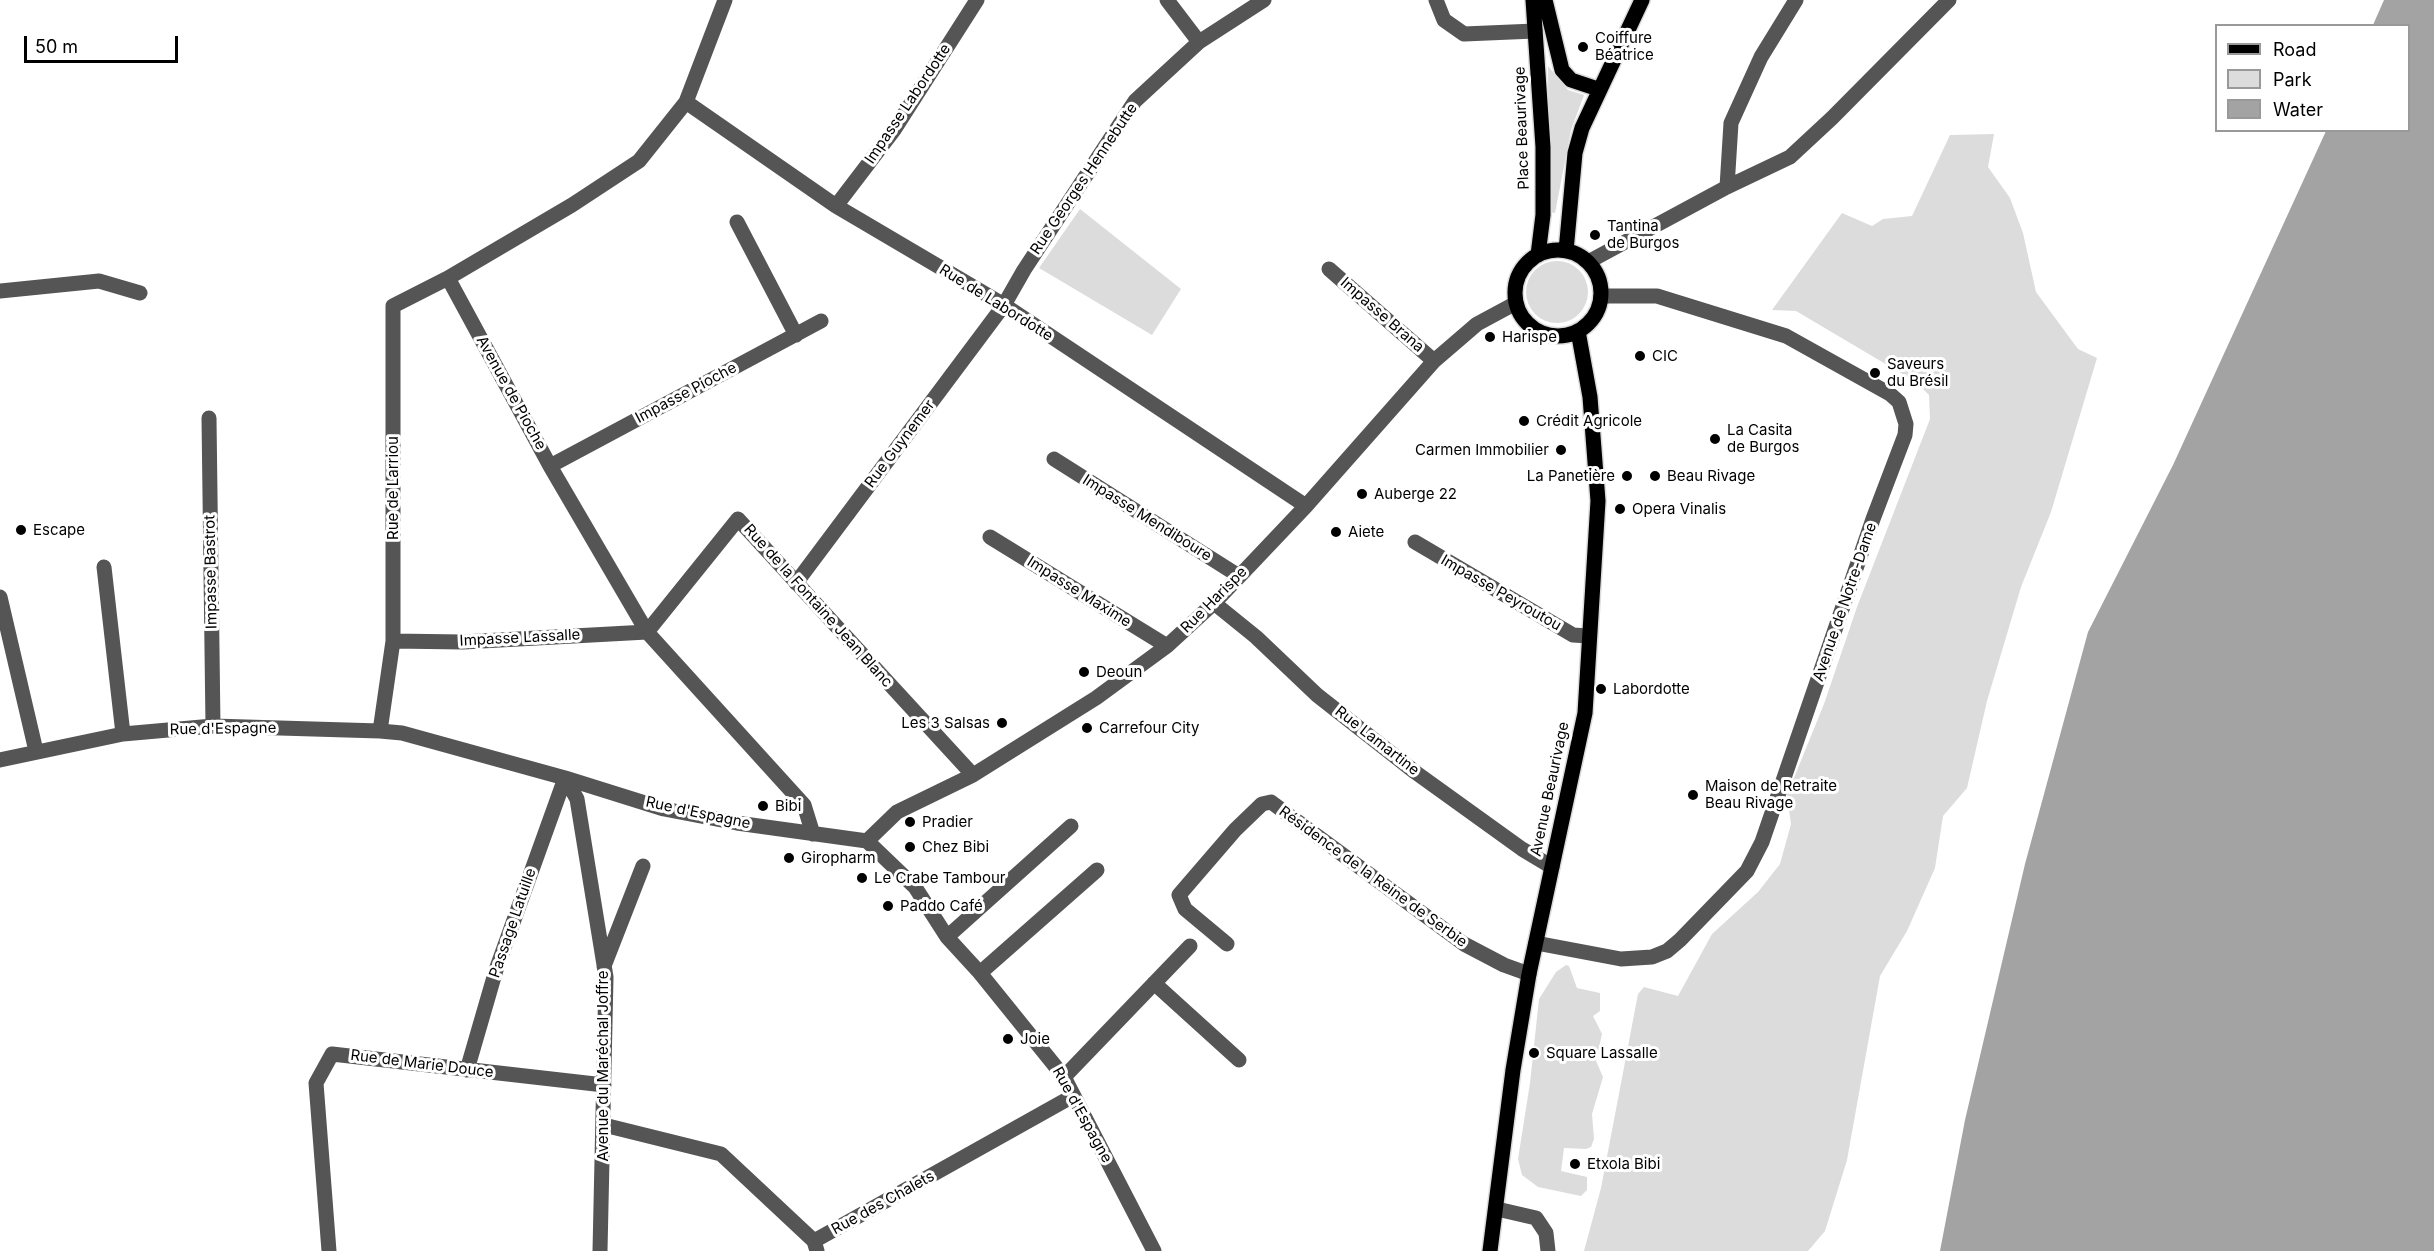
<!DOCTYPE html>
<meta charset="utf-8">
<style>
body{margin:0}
#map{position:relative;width:2434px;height:1251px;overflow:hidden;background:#fff;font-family:Inter,sans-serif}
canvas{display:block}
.legend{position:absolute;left:2215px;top:24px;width:195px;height:108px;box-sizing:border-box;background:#fff;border:2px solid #999;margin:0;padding:8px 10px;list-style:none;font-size:18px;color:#000}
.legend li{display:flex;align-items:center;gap:12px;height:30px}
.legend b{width:30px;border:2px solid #999}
.scale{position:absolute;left:24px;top:36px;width:154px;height:27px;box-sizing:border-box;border:3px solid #000;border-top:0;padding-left:8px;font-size:18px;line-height:21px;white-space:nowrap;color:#000;-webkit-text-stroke:4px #fff;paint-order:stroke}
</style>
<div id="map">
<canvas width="2434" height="1251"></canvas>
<ul class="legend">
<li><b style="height:8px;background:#000"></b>Road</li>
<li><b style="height:16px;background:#dcdcdc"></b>Park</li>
<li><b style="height:16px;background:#a3a3a3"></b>Water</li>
</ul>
<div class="scale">50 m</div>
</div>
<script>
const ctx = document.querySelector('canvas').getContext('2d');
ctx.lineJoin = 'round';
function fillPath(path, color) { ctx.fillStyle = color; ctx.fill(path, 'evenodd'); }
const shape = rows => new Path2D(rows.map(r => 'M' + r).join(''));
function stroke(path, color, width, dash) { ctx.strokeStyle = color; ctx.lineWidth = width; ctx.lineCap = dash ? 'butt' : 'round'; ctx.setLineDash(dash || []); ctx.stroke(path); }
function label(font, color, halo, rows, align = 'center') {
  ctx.font = font + ' Inter,sans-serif'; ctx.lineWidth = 6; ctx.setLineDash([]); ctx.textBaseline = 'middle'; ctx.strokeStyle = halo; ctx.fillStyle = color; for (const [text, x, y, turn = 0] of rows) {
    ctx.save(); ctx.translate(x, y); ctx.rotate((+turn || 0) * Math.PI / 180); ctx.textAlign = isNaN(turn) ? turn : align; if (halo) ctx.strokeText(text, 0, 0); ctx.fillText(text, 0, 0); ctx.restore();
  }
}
fillPath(shape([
 [1548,66,1568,90,1584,95,1571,130,1555,213,1549,212],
 [1994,134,1988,167,2010,198,2023,233,2036,292,2078,349,2097,358,2051,512,2021,587,1987,701,1967,788,1943,816,1935,868,1907,931,1880,976,1847,1160,1825,1231,1808,1251,1584,1251,1601,1188,1638,994,1644,987,1678,996,1712,934,1758,892,1780,864,1791,824,1787,795,1824,704,1857,607,1930,419,1929,395,1916,382,1796,311,1772,310,1842,213,1872,226,1883,219,1912,216,1950,135],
 [1080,209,1181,289,1152,335,1039,268],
 '1526 292a31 31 0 1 1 62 0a31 31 0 1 1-62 0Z',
 [1566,965,1569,966,1577,988,1600,993,1600,1011,1593,1016,1602,1034,1596,1061,1603,1077,1592,1114,1594,1139,1591,1147,1586,1149,1564,1148,1561,1171,1587,1177,1587,1190,1581,1196,1538,1187,1522,1175,1518,1159,1530,1083,1539,999,1556,972]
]), '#dcdcdc');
fillPath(shape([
 [2384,0,2434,0,2434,1251,1940,1251,1965,1120,2025,864,2088,632,2173,465,2326,131,2408,130,2408,26,2373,25]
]), '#a3a3a3');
const major = shape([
 [1533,0,1543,147,1543,215,1538,255],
 [1545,0,1562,70,1571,80,1598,89],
 '1515 293a43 43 0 1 1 86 0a43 43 0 1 1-86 0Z',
 [1566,251,1575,153,1582,128,1642,0],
 [1490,1251,1513,1070,1529,974,1585,713,1598,501,1590,397,1578,331]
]);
stroke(major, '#dbdbdb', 18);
stroke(shape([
 [725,0,686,102,639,161,572,205,448,278,550,466,647,632,804,805,813,834],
 [1167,0,1199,42],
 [1436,0,1444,20,1464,34,1535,31],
 [686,102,836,206,1004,305,1306,506],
 [1727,187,1731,123,1761,57,1796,0],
 [836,206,894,130,977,0],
 [737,222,796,335],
 [1588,262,1727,187,1790,157,1832,118,1949,0],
 [1329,269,1434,361],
 [0,291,99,281,140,293],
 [209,418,213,726],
 [1054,459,1239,576],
 [550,466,821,321],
 [990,537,1167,646],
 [1415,542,1573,635,1589,636],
 [104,567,123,734],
 [796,583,1004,305,1024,270,1135,101,1199,42,1264,0],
 [0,597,36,751],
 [1214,603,1256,637,1317,695,1415,772,1522,849,1552,867],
 [393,641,463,642,647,632,738,519,973,775],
 [380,731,393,641,393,306,448,278],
 [0,760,123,734,213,726,380,731,402,733,565,778,664,809,737,823,867,841,915,887,947,937,980,973,1064,1077,1154,1251],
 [565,778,577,799,606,977,600,1251],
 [867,841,897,812,973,775,1096,698,1167,646,1214,603,1306,506,1434,361,1477,324,1516,303],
 [947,937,1071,826],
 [1536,943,1621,959,1652,957,1667,951,1680,940,1747,871,1762,842,1873,519,1905,435,1906,424,1899,402,1890,394,1786,336,1657,296,1601,296],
 [1227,944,1185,909,1179,895,1235,830,1262,804,1271,802,1464,944,1504,965,1529,974],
 [604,966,643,866],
 [980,973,1097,870],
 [1154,983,1239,1060],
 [467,1070,496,970,565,778],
 [1064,1077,1190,946],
 [604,1125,721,1154,814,1241,817,1251],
 [1497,1209,1536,1218,1546,1233,1548,1251],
 [814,1241,1073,1096],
 [329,1251,316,1083,332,1054,604,1085]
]), '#555', 15);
stroke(major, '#000', 15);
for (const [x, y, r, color] of [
 [1583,47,6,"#000"],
 [1595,235,6,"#000"],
 [1490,337,6,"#000"],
 [1640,356,6,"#000"],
 [1875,373,6,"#000"],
 [1524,421,6,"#000"],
 [1715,439,6,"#000"],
 [1561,450,6,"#000"],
 [1627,476,6,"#000"],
 [1655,476,6,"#000"],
 [1362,494,6,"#000"],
 [1620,509,6,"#000"],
 [21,530,6,"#000"],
 [1336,532,6,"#000"],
 [1084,672,6,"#000"],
 [1601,689,6,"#000"],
 [1002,723,6,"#000"],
 [1087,728,6,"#000"],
 [1693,795,6,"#000"],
 [763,806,6,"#000"],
 [910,822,6,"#000"],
 [910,847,6,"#000"],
 [789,858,6,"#000"],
 [862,878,6,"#000"],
 [888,906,6,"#000"],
 [1008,1039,6,"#000"],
 [1534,1053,6,"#000"],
 [1575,1164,6,"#000"]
]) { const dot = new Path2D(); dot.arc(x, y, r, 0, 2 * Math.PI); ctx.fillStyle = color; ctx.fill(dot); stroke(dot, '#fff', 2); }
label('15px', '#000', '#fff', [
 ["Coiffure",1595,38],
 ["Béatrice",1595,55],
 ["Tantina",1607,226],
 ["de Burgos",1607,243],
 ["Harispe",1502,337],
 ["CIC",1652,356],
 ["Saveurs",1887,364],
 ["du Brésil",1887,381],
 ["Crédit Agricole",1536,421],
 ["La Casita",1727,430],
 ["de Burgos",1727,447],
 ["Carmen Immobilier",1549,450,"right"],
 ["La Panetière",1615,476,"right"],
 ["Beau Rivage",1667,476],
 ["Auberge 22",1374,494],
 ["Opera Vinalis",1632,509],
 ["Escape",33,530],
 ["Aiete",1348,532],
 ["Deoun",1096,672],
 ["Labordotte",1613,689],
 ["Les 3 Salsas",990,723,"right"],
 ["Carrefour City",1099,728],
 ["Maison de Retraite",1705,786],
 ["Beau Rivage",1705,803],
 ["Bibi",775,806],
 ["Pradier",922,822],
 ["Chez Bibi",922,847],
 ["Giropharm",801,858],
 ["Le Crabe Tambour",874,878],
 ["Paddo Café",900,906],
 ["Joie",1020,1039],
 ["Square Lassalle",1546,1053],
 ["Etxola Bibi",1587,1164]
], 'left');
label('15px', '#000', '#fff', [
 ["Impasse Labordotte",908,104,-56],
 ["Place Beaurivage",1522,128,-92],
 ["Rue Georges Hennebutte",1084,179,-56],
 ["Rue de Labordotte",996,303,32],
 ["Impasse Brana",1382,315,41],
 ["Avenue de Pioche",511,393,61],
 ["Impasse Pioche",686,393,-28],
 ["Rue Guynemer",900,444,-53],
 ["Rue de Larriou",393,488,-90],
 ["Impasse Mendiboure",1147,518,32],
 ["Impasse Bastrot",211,572,-91],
 ["Impasse Maxime",1079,592,32],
 ["Impasse Peyroutou",1501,593,30],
 ["Rue Harispe",1214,600,-45],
 ["Avenue de Notre-Dame",1845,602,-71],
 ["Rue de la Fontaine Jean Blanc",818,606,48],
 ["Impasse Lassalle",520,638,-3],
 ["Rue d'Espagne",223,729,-1],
 ["Rue Lamartine",1377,741,38],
 ["Avenue Beaurivage",1550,789,-78],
 ["Rue d'Espagne",698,813,12],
 ["Résidence de la Reine de Serbie",1373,877,36],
 ["Passage Latuille",513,923,-71],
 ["Rue de Marie Douce",422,1064,7],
 ["Avenue du Maréchal Joffre",603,1066,-90],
 ["Rue d'Espagne",1082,1115,61],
 ["Rue des Chalets",883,1203,-29]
]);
</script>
